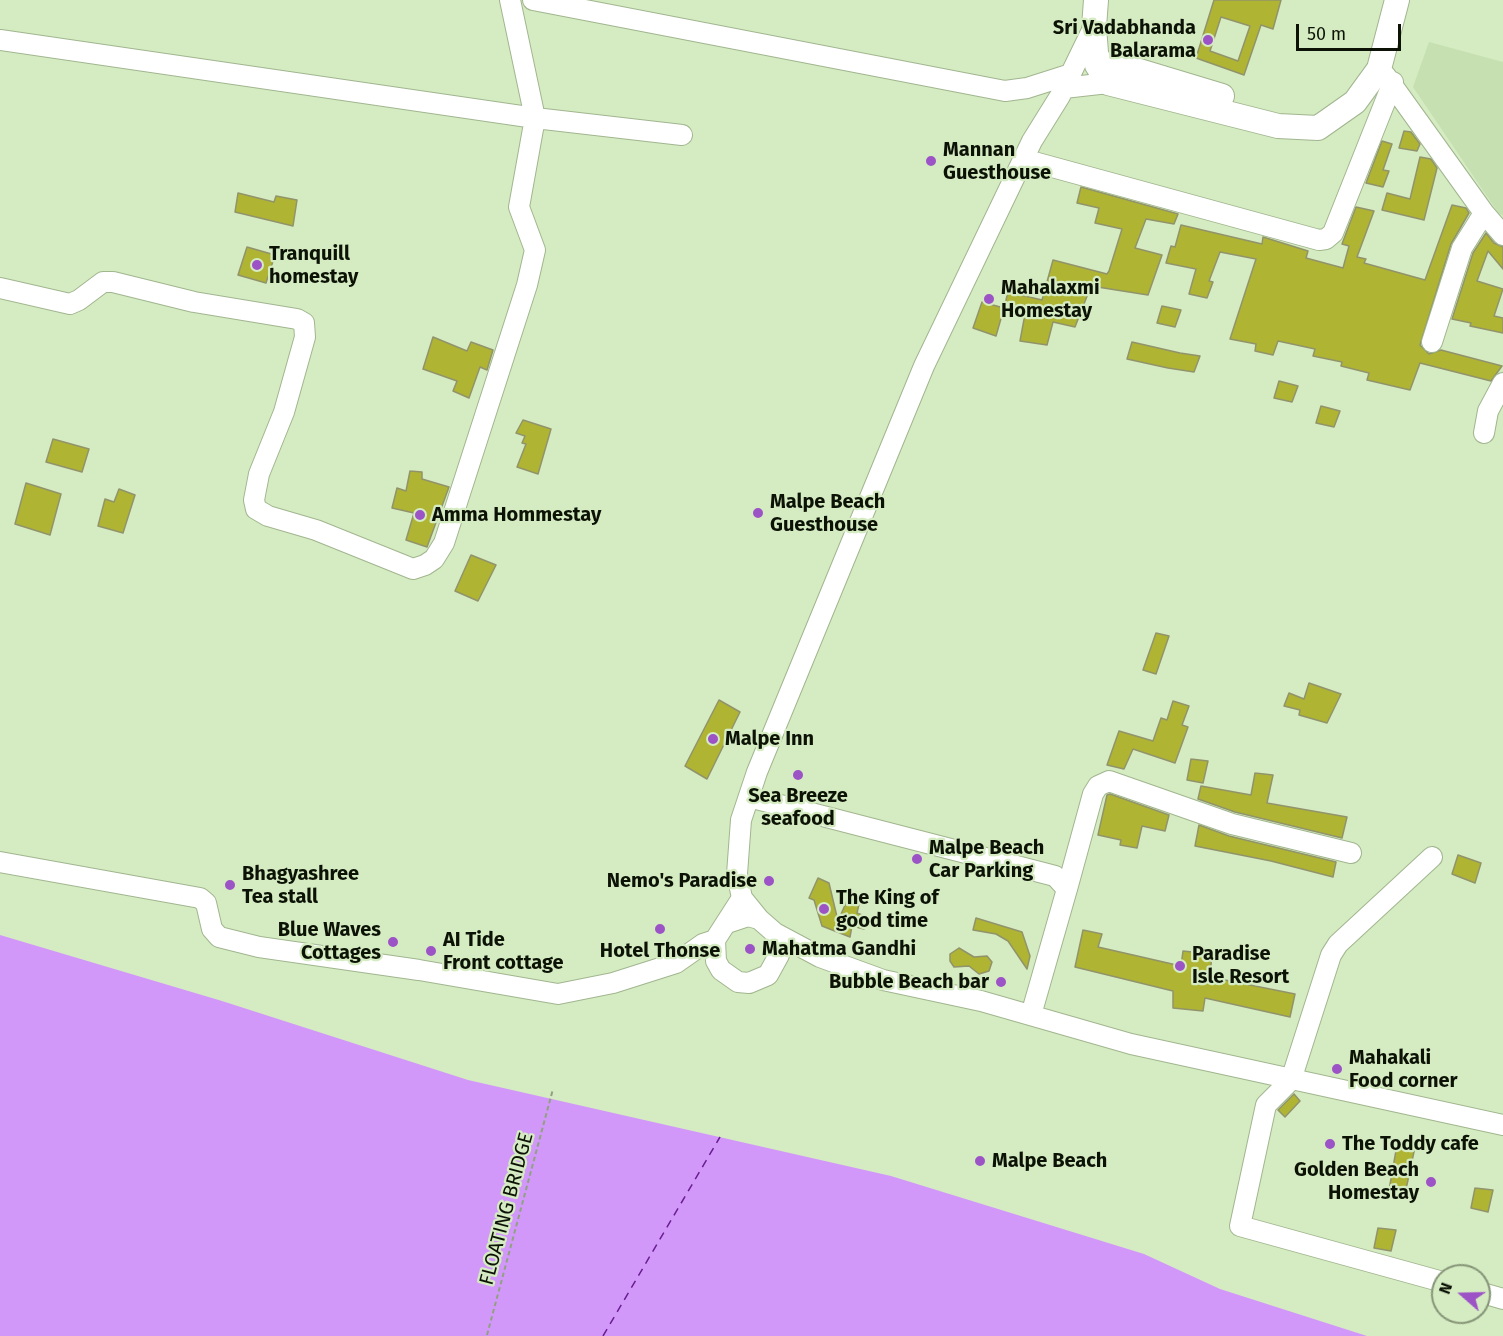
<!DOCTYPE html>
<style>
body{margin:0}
#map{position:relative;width:1503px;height:1336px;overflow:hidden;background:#d5ebc2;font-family:"Fira Sans",sans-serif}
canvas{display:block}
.north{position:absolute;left:1431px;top:1264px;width:60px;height:60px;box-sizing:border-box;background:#d5ebc2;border:2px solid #859577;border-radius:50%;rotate:290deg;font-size:16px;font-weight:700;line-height:24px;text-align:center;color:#0c1306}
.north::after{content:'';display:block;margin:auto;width:21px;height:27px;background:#9c53c6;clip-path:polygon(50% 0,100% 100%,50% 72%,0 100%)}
.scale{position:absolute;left:1296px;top:24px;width:105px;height:27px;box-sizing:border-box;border:3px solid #0c1306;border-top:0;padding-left:8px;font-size:18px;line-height:21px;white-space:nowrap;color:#0c1306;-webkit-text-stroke:4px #d5ebc2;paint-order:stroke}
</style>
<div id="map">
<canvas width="1503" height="1336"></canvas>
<div class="north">N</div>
<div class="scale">50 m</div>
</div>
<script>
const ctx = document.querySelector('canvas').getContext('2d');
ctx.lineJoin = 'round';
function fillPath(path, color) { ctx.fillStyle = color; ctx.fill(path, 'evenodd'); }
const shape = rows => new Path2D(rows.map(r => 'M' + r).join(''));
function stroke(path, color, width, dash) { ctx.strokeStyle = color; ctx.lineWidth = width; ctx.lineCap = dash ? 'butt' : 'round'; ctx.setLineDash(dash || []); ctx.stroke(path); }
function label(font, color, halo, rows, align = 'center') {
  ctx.font = font + ' "Fira Sans",sans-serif'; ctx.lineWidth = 4.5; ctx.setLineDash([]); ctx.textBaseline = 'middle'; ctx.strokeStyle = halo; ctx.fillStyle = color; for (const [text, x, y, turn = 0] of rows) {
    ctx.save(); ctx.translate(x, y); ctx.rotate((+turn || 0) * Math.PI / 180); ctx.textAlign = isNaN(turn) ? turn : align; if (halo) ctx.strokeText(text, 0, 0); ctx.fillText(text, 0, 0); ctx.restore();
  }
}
fillPath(shape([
 [1429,42,1503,62,1503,215,1499,214,1413,87]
]), '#c6e0b1');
fillPath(shape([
 [0,935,222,1001,468,1080,891,1176,1144,1254,1220,1289,1367,1336,0,1336]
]), '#d298f9');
stroke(shape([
 [603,1336,720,1137]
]), '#691e8f', 1.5, [8, 6]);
const building = shape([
 [1214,0,1281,0,1273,29,1261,25,1244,75,1196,58,1214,0],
 [1221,17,1250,26,1238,61,1210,51,1221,17],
 [1404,131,1411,132,1420,144,1417,151,1399,148,1404,131],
 [1382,141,1392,144,1383,170,1389,171,1383,187,1366,183,1382,141],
 [1420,157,1431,159,1437,168,1424,220,1382,210,1387,193,1410,199,1420,157],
 [1081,187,1178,214,1174,224,1146,219,1135,248,1162,255,1148,295,1091,286,1075,327,1053,322,1047,345,1020,341,1025,314,1004,308,1008,292,1042,300,1053,260,1107,274,1109,271,1122,229,1095,223,1099,208,1077,203,1081,187],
 [238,193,274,202,276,196,297,200,293,226,235,212,238,193],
 [1452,205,1466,208,1469,213,1451,244,1420,345,1429,354,1441,350,1502,366,1491,381,1420,363,1410,390,1367,380,1369,373,1341,366,1342,362,1313,356,1315,349,1278,341,1273,355,1255,351,1256,344,1230,339,1256,259,1220,252,1209,281,1213,282,1207,298,1189,294,1196,269,1166,263,1171,246,1175,247,1181,225,1262,244,1263,237,1308,251,1306,258,1343,268,1349,246,1342,244,1356,207,1374,211,1357,257,1366,259,1364,263,1425,280,1452,205],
 [1486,233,1494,243,1503,247,1503,269,1488,251,1477,281,1503,289,1494,316,1503,318,1503,333,1470,326,1471,323,1452,319,1473,253,1486,233],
 [247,247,275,255,266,283,238,275,247,247],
 [982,302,1004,308,996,336,973,328,982,302],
 [1162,306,1181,310,1175,327,1157,323,1162,306],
 [433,337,467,351,471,342,493,350,487,370,480,367,469,398,453,391,457,381,423,369,433,337],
 [1132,342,1180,353,1200,356,1194,372,1168,368,1127,359,1132,342],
 [1279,381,1298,386,1292,402,1274,398,1279,381],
 [1321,406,1340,411,1334,427,1316,423,1321,406],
 [523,420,551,429,538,474,517,467,526,444,522,443,525,436,516,433,523,420],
 [53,439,89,449,82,472,46,462,53,439],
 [410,471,422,472,422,479,449,487,427,547,406,540,414,513,392,508,397,488,406,491,410,471],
 [26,483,61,494,50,535,15,524,26,483],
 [119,489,135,495,123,533,98,526,105,499,114,502,119,489],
 [471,555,496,565,478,601,455,591,471,555],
 [1156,633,1169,636,1156,674,1143,670,1156,633],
 [1309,683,1341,694,1327,723,1299,715,1300,710,1284,706,1289,693,1304,699,1309,683],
 [719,700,740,712,707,779,685,766,719,700],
 [1173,701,1189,706,1182,725,1188,727,1175,763,1133,749,1124,769,1107,765,1119,731,1153,741,1161,718,1167,720,1173,701],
 [1191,759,1208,761,1203,783,1187,780,1191,759],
 [1255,773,1273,775,1267,803,1347,817,1342,838,1235,812,1198,799,1201,786,1251,795,1255,773],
 [1110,794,1169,815,1165,831,1142,826,1137,848,1120,845,1121,840,1098,835,1107,795,1110,794],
 [1199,825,1229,836,1336,862,1333,877,1271,861,1195,846,1199,825],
 [1458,855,1481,863,1475,883,1452,874,1458,855],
 [818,878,829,883,838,921,849,896,860,900,857,913,867,917,864,929,852,926,850,937,822,926,814,900,809,898,818,878],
 [976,918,1022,932,1030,956,1027,969,1008,941,996,934,973,930,976,918],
 [1083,930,1102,934,1098,947,1181,966,1183,951,1212,954,1210,977,1295,994,1290,1017,1205,998,1203,1011,1173,1008,1173,991,1075,967,1083,930],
 [959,948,974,957,987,956,992,962,989,971,979,974,969,966,954,967,950,961,950,954,959,948],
 [1294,1094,1300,1101,1285,1117,1278,1110,1294,1094],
 [1397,1145,1415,1147,1405,1194,1389,1190,1397,1145],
 [1475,1188,1493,1190,1488,1212,1471,1208,1475,1188],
 [1378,1228,1396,1230,1391,1251,1374,1248,1378,1228]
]);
fillPath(building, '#b0b433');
stroke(building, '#91946a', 1.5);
const minor = shape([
 [533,0,1005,91,1027,88,1071,74],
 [0,40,535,118,682,135],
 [1385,75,1484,213,1503,235],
 [1064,88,1108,83],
 [1023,159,1319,240,1326,239,1333,233,1393,82],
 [0,288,70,304,79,300,103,282,113,282,194,302,297,319,304,323,305,337,284,412,259,474,254,500,256,509,268,516,316,530,413,569,425,565,434,559,444,543,527,285,535,250,519,207,535,118,510,0],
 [1432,342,1462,248,1484,213],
 [1484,433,1488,411,1503,383],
 [749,797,1055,876,1067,889,1031,1015],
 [1432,857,1338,944,1331,955,1291,1080,1266,1105,1240,1226,1443,1282],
 [0,862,200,898,206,903,212,929,219,937,259,947,419,970,558,994,613,983,676,963,703,944,715,940],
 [1067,889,1093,794,1098,786,1109,781,1232,824,1351,853],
 [759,919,742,898,737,874,741,820,757,772,924,366,1032,141,1060,96,1095,24],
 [727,923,748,916,759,919,775,933,779,955,768,975,749,983,738,982,721,970,716,961,715,940,742,898],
 [775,933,820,957,883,980,981,1001,1131,1044,1503,1125],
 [1479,1292,1503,1299]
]);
const major = shape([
 [1096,0,1094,27,1097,65,1108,83,1278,126,1318,128,1355,102,1379,69,1397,0],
 [1097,65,1116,64,1222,96]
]);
stroke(minor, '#a1b68f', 22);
stroke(major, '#a1b68f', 26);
stroke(shape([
 [487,1335,553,1089]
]), '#90a181', 2, [4.5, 3]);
stroke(minor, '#fff', 20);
stroke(major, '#fff', 24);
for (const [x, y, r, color] of [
 [1208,40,6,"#9c53c6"],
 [931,161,6,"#9c53c6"],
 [257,265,6,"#9c53c6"],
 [989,299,6,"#9c53c6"],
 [758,513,6,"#9c53c6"],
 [420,515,6,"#9c53c6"],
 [713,739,6,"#9c53c6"],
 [798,775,6,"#9c53c6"],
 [917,859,6,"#9c53c6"],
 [769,881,6,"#9c53c6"],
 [230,885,6,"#9c53c6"],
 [824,909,6,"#9c53c6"],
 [660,929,6,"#9c53c6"],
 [393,942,6,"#9c53c6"],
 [750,949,6,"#9c53c6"],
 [431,951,6,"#9c53c6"],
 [1180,966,6,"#9c53c6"],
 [1001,982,6,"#9c53c6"],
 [1337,1069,6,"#9c53c6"],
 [1330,1144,6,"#9c53c6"],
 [980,1161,6,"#9c53c6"],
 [1431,1182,6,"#9c53c6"]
]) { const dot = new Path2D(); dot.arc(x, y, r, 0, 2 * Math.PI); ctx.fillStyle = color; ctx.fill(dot); stroke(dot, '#d5ebc2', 2); }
label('bold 20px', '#0c1306', '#d5ebc2', [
 ["Sri Vadabhanda",1196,28,"right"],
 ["Balarama",1196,51,"right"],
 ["Mannan",943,150],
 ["Guesthouse",943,173],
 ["Tranquill",269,254],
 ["homestay",269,277],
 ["Mahalaxmi",1001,288],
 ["Homestay",1001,311],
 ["Malpe Beach",770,502],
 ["Guesthouse",770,525],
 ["Amma Hommestay",432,515],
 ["Malpe Inn",725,739],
 ["Sea Breeze",798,796,"center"],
 ["seafood",798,819,"center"],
 ["Malpe Beach",929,848],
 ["Car Parking",929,871],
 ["Bhagyashree",242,874],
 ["Tea stall",242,897],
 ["Nemo's Paradise",757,881,"right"],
 ["The King of",836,898],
 ["good time",836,921],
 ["Blue Waves",381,930,"right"],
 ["Cottages",381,953,"right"],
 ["AI Tide",443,940],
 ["Front cottage",443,963],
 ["Mahatma Gandhi",762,949],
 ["Hotel Thonse",660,951,"center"],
 ["Paradise",1192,954],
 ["Isle Resort",1192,977],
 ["Bubble Beach bar",989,982,"right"],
 ["Mahakali",1349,1058],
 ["Food corner",1349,1081],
 ["The Toddy cafe",1342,1144],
 ["Malpe Beach",992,1161],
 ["Golden Beach",1419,1170,"right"],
 ["Homestay",1419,1193,"right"]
], 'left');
label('20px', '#0c1306', '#d5ebc2', [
 ["FLOATING BRIDGE",507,1209,-75]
]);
</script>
